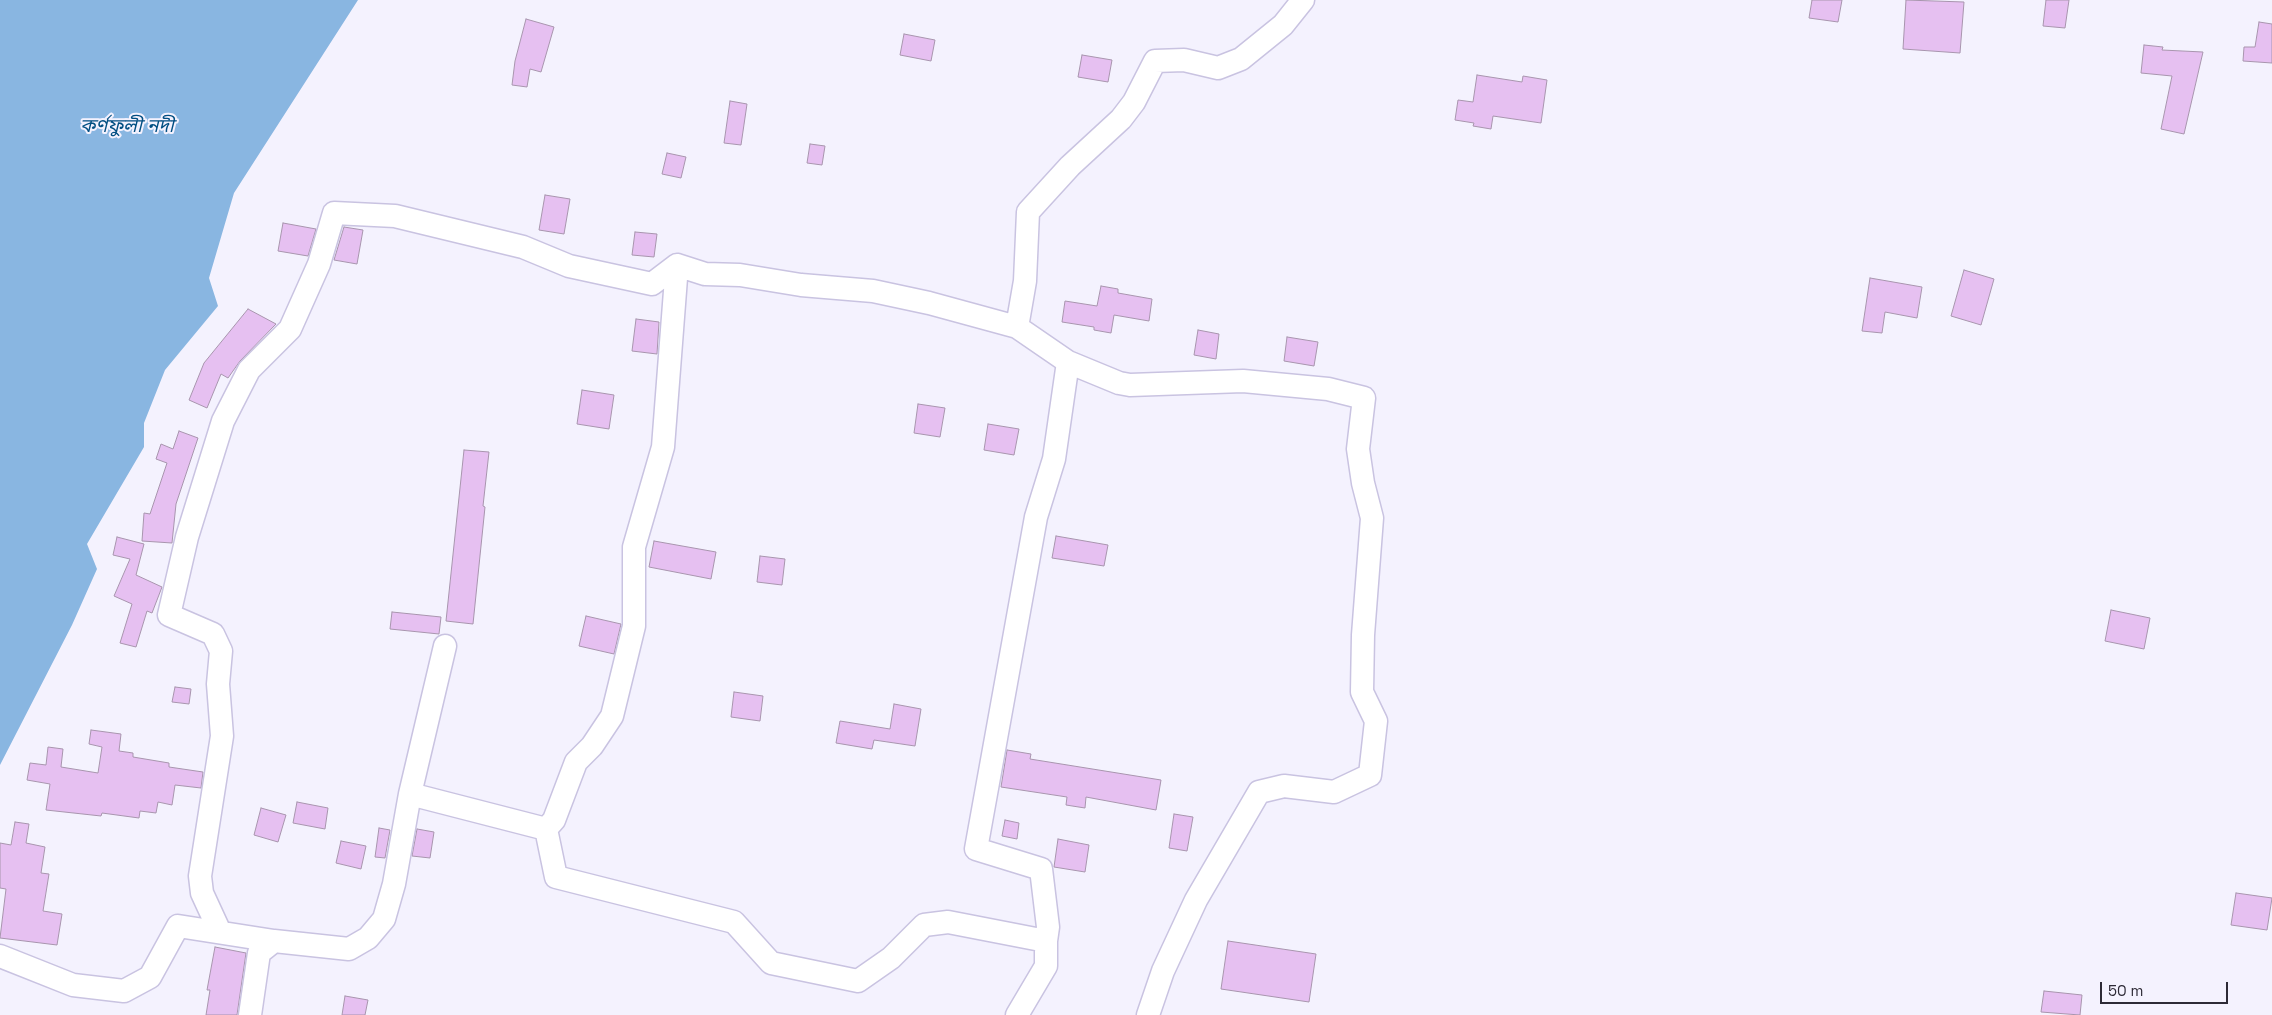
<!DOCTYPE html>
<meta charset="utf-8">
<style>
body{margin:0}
#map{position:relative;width:2272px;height:1015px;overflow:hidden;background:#f4f2fe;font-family:"Space Grotesk",sans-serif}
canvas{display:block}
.scale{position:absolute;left:2100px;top:982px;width:128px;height:22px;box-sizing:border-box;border:2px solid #2d2a36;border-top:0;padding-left:6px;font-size:15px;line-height:18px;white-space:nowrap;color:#2d2a36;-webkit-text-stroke:4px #f4f2fe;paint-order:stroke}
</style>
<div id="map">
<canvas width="2272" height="1015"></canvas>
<div class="scale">50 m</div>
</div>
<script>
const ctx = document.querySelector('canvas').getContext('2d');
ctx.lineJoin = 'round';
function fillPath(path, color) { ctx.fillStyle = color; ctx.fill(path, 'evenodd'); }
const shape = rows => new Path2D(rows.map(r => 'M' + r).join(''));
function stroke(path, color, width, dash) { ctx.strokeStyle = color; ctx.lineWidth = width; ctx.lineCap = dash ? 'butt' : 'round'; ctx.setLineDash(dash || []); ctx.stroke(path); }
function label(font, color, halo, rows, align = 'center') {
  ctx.font = font + ' "Space Grotesk","Noto Sans Bengali",sans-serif'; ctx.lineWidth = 4; ctx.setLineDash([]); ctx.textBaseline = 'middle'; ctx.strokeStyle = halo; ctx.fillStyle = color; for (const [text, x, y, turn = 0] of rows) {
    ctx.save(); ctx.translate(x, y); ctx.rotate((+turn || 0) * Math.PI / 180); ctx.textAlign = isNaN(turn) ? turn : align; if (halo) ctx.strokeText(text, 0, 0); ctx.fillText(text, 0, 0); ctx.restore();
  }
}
fillPath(shape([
 [0,0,358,0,234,193,209,278,218,306,165,370,144,423,144,447,87,544,97,569,72,625,0,765]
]), '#89b6e1');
const building = shape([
 [1812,0,1842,0,1838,22,1809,18,1812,0],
 [1906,0,1964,2,1960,53,1903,49,1906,0],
 [2046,0,2069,0,2065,28,2043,26,2046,0],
 [526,19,554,27,541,72,530,69,527,87,512,85,515,61,526,19],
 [2259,22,2272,24,2272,63,2243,61,2244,47,2255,47,2259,22],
 [904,34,935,40,931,61,900,55,904,34],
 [2144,45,2163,47,2162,50,2203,52,2184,134,2161,129,2172,76,2141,73,2144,45],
 [1082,55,1112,60,1108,82,1078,77,1082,55],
 [1477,75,1522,82,1523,76,1547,80,1541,123,1493,116,1491,129,1473,126,1474,123,1455,120,1458,100,1473,102,1477,75],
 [730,101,747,104,741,145,724,143,730,101],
 [810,144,825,146,822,165,807,163,810,144],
 [667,153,686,157,681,178,662,174,667,153],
 [545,195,570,199,564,234,539,230,545,195],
 [283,223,316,229,308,256,278,251,283,223],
 [344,227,363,230,357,264,334,260,344,227],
 [635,232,657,234,654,257,632,255,635,232],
 [1964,270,1994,279,1981,325,1951,316,1964,270],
 [1870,278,1922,287,1917,318,1885,312,1882,333,1862,331,1870,278],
 [1101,286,1118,289,1118,293,1152,299,1149,321,1114,315,1111,333,1094,330,1094,327,1062,322,1065,301,1097,306,1101,286],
 [248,309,276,324,240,361,228,378,221,374,207,408,189,400,204,363,248,309],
 [636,319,659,322,657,354,632,351,636,319],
 [1198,330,1219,334,1216,359,1194,355,1198,330],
 [1287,337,1318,342,1314,366,1284,361,1287,337],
 [582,390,614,395,609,429,577,424,582,390],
 [918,404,945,408,940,437,914,433,918,404],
 [988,424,1019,429,1014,455,984,450,988,424],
 [179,431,198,438,176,504,172,543,142,541,144,513,150,514,167,463,156,459,161,444,173,449,179,431],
 [464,450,489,452,483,506,485,507,473,624,446,621,464,450],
 [1056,536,1108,545,1104,566,1052,558,1056,536],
 [117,537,144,544,136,575,162,587,152,613,147,611,136,647,120,643,132,604,114,596,130,559,113,555,117,537],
 [654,541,716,552,711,579,649,567,654,541],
 [760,556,785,559,782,585,757,582,760,556],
 [2111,610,2150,618,2144,649,2105,641,2111,610],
 [392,612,441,617,439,634,390,629,392,612],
 [586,616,621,624,614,654,579,646,586,616],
 [175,687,191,689,189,704,172,702,175,687],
 [734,692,763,696,760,721,731,717,734,692],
 [894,704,921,709,915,746,874,740,872,749,836,743,840,721,890,729,894,704],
 [91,730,121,734,119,751,133,753,133,757,169,763,169,767,203,772,201,788,175,785,172,805,158,802,156,813,140,811,139,818,102,813,101,816,46,810,50,784,27,780,30,763,46,765,48,747,63,749,61,767,98,773,102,747,89,744,91,730],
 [1007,750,1031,754,1030,759,1161,780,1156,810,1086,797,1085,808,1066,805,1067,797,1001,787,1007,750],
 [297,802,328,808,325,829,293,823,297,802],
 [261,808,286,815,278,842,254,835,261,808],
 [1174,814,1193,817,1187,851,1169,848,1174,814],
 [1005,820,1019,823,1017,839,1002,836,1005,820],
 [15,822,29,824,26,843,45,847,41,873,49,874,43,911,62,914,57,945,0,938,6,889,0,888,0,843,11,845,15,822],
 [379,828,390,830,385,858,375,857,379,828],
 [417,829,434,832,430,858,412,856,417,829],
 [1058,839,1089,845,1085,872,1054,867,1058,839],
 [341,841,366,846,361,869,336,863,341,841],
 [2236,893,2272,898,2267,930,2231,925,2236,893],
 [1228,941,1316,954,1309,1002,1221,989,1228,941],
 [215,947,246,953,237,1015,206,1015,210,990,207,990,215,947],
 [2044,991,2082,995,2080,1015,2041,1012,2044,991],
 [345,996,368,1000,365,1015,342,1015,345,996]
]);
fillPath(building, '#e6c0f1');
stroke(building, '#a895ae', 1);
const minor = shape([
 [1017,327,1025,281,1028,212,1070,166,1121,119,1134,102,1155,61,1184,60,1218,68,1241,59,1283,25,1303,0],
 [445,646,410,794,546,829,556,877,734,922,771,963,858,981,891,958,924,925,948,922,1046,941,1046,966,1017,1015],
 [546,829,554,820,576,762,592,746,612,716,634,626,634,547,663,447,677,265,705,274,740,275,801,285,873,291,929,303,1017,327,1068,362,1119,383,1130,385,1243,381,1328,389,1364,398,1358,449,1363,483,1372,518,1363,635,1362,692,1376,721,1370,775,1334,792,1284,786,1259,792,1196,900,1163,971,1148,1015],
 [220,932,202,893,200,876,222,736,218,684,221,651,213,634,169,615,187,537,223,421,249,370,290,329,319,264,334,213,395,216,523,247,569,266,652,284,677,265],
 [1046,941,1048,927,1041,869,976,849,1036,517,1054,459,1068,362],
 [0,956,73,985,124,991,150,977,178,926,274,941],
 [250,1015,259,953,274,941,349,949,368,938,384,919,394,884,410,794]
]);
stroke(minor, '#c9c3e1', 25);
stroke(minor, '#fff', 22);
label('italic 19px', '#014e82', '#f4f2fe', [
 ["কর্ণফুলী নদী",127,127]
]);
</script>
